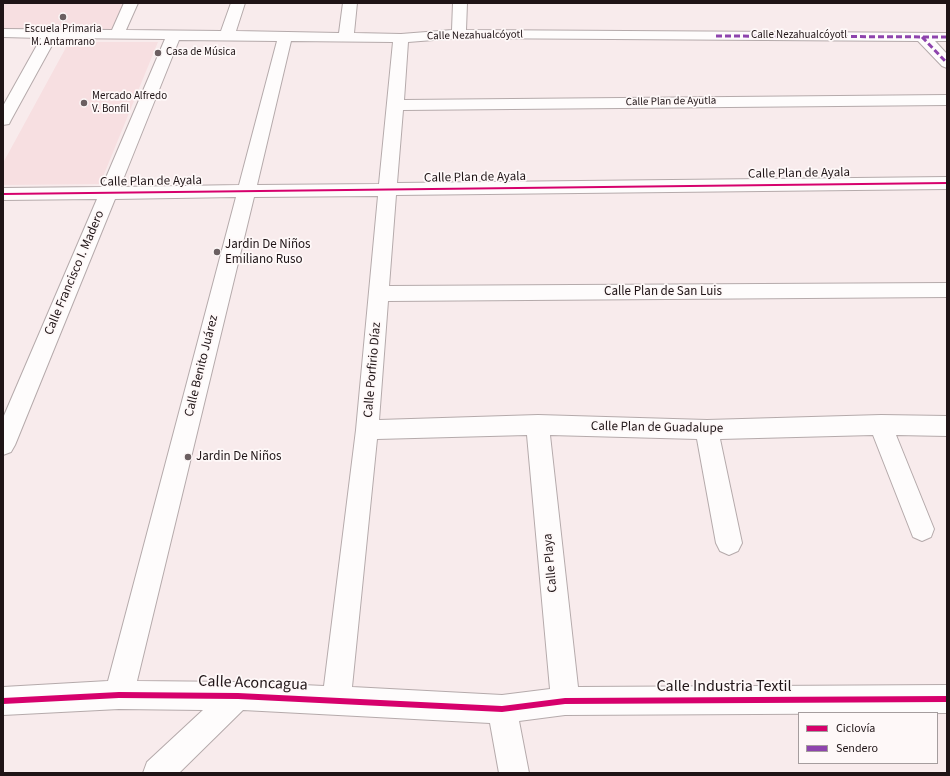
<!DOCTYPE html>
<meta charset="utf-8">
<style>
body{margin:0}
#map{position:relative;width:950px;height:776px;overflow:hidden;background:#f8ebec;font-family:"Source Sans 3",sans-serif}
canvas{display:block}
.frame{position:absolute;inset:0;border:4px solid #1f1416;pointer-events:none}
.legend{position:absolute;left:798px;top:712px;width:140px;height:52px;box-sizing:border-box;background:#fef8f8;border:1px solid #a59d9e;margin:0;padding:5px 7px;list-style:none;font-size:12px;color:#1f1416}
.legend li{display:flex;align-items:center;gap:8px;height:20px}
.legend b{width:20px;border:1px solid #a59d9e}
</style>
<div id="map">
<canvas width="950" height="776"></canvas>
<div class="frame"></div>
<ul class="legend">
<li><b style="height:5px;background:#d6006c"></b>Ciclovía</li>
<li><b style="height:5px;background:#8e44ad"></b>Sendero</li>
</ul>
</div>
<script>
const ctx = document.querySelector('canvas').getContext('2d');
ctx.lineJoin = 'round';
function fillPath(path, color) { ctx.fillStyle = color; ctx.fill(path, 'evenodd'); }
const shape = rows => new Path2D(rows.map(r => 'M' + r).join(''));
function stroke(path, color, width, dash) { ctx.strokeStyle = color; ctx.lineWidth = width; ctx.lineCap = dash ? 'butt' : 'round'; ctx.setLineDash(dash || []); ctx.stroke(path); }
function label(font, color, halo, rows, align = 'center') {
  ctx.font = font + ' "Source Sans 3",sans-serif'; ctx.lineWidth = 3.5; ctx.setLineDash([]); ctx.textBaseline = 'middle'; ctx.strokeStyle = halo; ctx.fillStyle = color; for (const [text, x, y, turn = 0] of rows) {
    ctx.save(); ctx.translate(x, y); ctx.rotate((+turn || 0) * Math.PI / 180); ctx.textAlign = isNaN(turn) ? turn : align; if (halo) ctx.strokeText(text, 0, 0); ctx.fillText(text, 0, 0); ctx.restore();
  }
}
fillPath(shape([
 [3,3,129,3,117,35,3,30],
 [69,42,158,42,100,184,3,185,3,163]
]), '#f7dfe1');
const minor = shape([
 [124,3,138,3,126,30,221,31,231,3,245,3,236,31,339,33,343,3,357,3,354,33,401,34,452,30,453,3,467,3,466,30,947,33,947,41,935,41,947,54,947,68,942,66,918,41,459,38,408,42,404,100,947,95,947,105,403,110,397,183,947,177,947,189,396,195,389,286,947,283,947,297,388,301,379,420,538,415,707,420,881,415,947,416,947,436,896,435,934,529,931,537,922,541,913,537,873,435,720,439,742,543,738,551,729,555,720,551,716,543,697,439,550,435,578,687,947,685,947,713,565,715,519,721,529,773,499,773,490,723,243,710,179,773,143,773,147,762,203,710,119,709,3,715,3,687,108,681,236,197,115,199,15,445,11,452,3,455,3,418,97,199,3,200,3,188,102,187,165,39,56,38,11,120,9,124,3,125,3,106,41,38,3,37,3,29,112,30,124,3],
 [179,40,277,41,239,185,120,187,179,40],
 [291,41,393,42,379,184,257,185,291,41],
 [378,196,356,430,324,686,238,682,137,681,254,197,378,196],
 [527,435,550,689,502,695,352,687,377,439,527,435]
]);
stroke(minor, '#b5aaab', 2);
fillPath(minor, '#fefcfc');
stroke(shape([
 [716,36,947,37],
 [922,37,947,63]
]), '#8e44ad', 3, [6, 3]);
fillPath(shape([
 [947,182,947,184,3,195,3,193,947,182],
 [119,692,238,693,502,706,565,698,947,696,947,702,565,704,502,712,238,699,119,698,3,704,3,698,119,692]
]), '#d6006c');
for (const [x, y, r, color] of [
 [63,17,4,"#6b5f61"],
 [158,53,4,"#6b5f61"],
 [84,103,4,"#6b5f61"],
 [217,252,4,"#6b5f61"],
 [188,457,4,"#6b5f61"]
]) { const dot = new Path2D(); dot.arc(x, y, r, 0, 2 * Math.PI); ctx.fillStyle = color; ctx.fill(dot); stroke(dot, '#fef8f8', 1.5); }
label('11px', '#1f1416', '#fef8f8', [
 ["Escuela Primaria",63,30,"center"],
 ["M. Antamrano",63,43,"center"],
 ["Casa de Música",166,53],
 ["Mercado Alfredo",92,97],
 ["V. Bonfil",92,110]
], 'left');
label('11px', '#1f1416', '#fef8f8', [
 ["Calle Nezahualcóyotl",475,36,-1],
 ["Calle Nezahualcóyotl",799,36],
 ["Calle Plan de Ayutla",671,102,-1]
]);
label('13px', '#1f1416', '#fef8f8', [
 ["Calle Plan de Ayala",799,174,-1],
 ["Calle Plan de Ayala",475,178,-1],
 ["Calle Plan de Ayala",151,182,-1],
 ["Calle Francisco I. Madero",75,273,-67],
 ["Calle Plan de San Luis",663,292],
 ["Calle Benito Juárez",202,366,-76],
 ["Calle Porfirio Díaz",373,370,-85],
 ["Calle Plan de Guadalupe",657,428,1],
 ["Calle Playa",551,563,-95]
]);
label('13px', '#1f1416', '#fef8f8', [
 ["Jardin De Niños",225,245],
 ["Emiliano Ruso",225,260],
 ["Jardin De Niños",196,457]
], 'left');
label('16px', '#1f1416', '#fef8f8', [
 ["Calle Aconcagua",253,684,2],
 ["Calle Industria Textil",724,687]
]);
</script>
